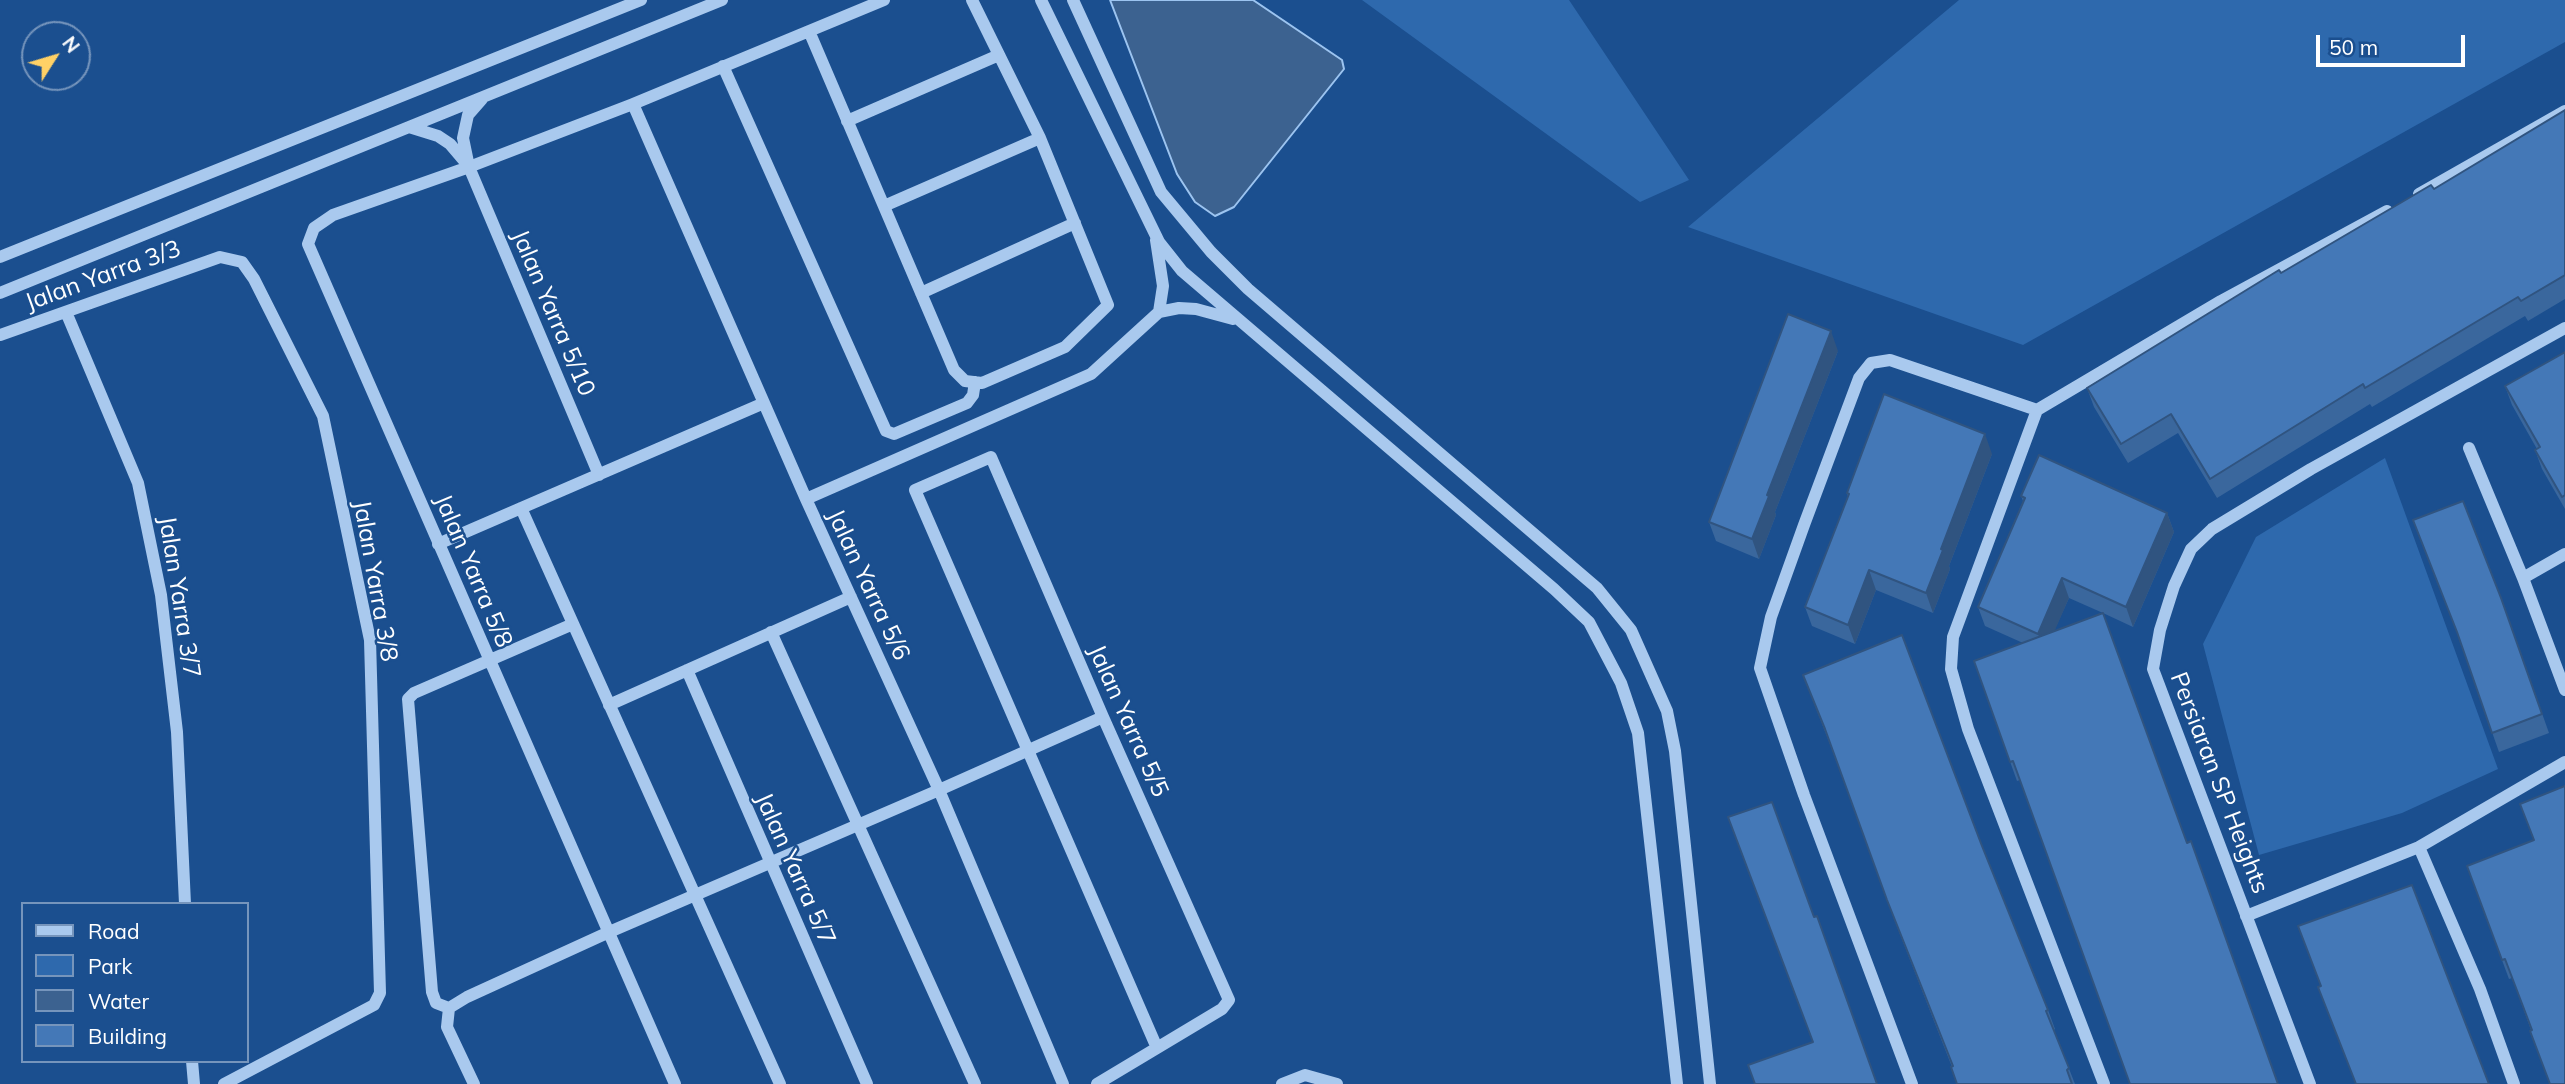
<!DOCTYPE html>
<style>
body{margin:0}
#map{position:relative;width:2565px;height:1084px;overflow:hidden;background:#1b4f8f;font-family:Mulish,sans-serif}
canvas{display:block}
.legend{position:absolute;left:21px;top:902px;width:228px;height:161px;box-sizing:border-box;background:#1b4f8f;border:2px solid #7695bc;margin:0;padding:9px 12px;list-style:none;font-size:21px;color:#fff}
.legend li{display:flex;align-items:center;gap:14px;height:35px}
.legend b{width:35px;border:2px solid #7695bc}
.north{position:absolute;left:21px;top:21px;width:70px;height:70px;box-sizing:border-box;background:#1b4f8f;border:2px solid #7695bc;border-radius:50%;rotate:53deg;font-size:19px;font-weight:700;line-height:28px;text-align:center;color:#fff}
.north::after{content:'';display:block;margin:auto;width:24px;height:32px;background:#ffd166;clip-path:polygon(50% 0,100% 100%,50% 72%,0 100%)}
.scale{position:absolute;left:2316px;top:35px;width:149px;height:32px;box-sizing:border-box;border:4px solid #fff;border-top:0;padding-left:9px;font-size:21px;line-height:24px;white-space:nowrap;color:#fff;-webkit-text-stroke:5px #1b4f8f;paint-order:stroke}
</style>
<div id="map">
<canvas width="2565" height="1084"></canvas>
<ul class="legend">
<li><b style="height:9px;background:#a9c9ee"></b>Road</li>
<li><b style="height:19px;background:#2e69ad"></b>Park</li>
<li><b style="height:19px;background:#3c6290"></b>Water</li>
<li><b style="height:19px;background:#4478b7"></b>Building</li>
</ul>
<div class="north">N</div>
<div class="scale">50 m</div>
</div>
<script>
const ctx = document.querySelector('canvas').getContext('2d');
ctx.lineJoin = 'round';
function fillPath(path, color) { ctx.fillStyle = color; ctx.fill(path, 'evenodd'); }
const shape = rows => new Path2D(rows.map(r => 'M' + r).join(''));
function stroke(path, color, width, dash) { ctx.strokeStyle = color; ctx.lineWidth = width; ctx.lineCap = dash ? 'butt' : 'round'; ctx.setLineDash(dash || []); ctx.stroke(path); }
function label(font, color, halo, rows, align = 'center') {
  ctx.font = font + ' Mulish,sans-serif'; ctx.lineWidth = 5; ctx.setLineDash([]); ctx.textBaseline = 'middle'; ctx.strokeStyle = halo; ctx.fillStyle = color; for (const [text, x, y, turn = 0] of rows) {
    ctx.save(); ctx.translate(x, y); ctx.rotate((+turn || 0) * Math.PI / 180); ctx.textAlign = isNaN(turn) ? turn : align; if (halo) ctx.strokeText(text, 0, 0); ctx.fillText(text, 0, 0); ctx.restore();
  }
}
fillPath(shape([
 [1362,0,1569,0,1689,180,1640,202],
 [1959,0,2565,0,2565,42,2023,345,1688,227],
 [2385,458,2498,769,2402,813,2259,855,2203,644,2256,537]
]), '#2e69ad');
const water = shape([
 [1110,0,1253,0,1342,60,1344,69,1234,207,1215,216,1195,202,1177,174,1110,0]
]);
fillPath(water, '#3c6290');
stroke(water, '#9cc4f0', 2);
stroke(shape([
 [1041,0,1159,242,1182,271,1554,589,1589,622,1621,683,1638,733,1677,1084],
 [1073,0,1161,192,1211,252,1248,289,1597,588,1631,630,1667,711,1675,751,1710,1084],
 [809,31,954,370,965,381,982,383,1065,347,1108,305,1040,138,972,0],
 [723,66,886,431,894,434,967,403,973,395,975,382],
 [482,99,468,115,463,138,469,167,599,475],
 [633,104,806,499,939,790,1063,1084],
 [847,121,999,55],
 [409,127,438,136,450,144,467,164],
 [2419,194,2565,111],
 [884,206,1040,138],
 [1156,240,1163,286,1159,312],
 [0,257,641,0],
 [0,293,722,0],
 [921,293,1075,223],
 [66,312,138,483,161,595,177,732,185,904],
 [0,335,220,257,242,262,254,279,323,416,370,640,380,993,374,1005,224,1084],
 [2469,448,2523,578,2565,690],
 [806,499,1091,374,1159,312,1179,308,1196,309,1233,319],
 [521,508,780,1084],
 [438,544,764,403],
 [2523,578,2565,554],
 [771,632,975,1084],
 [687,670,867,1084],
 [609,705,851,597],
 [2419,847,2480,989,2514,1084],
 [2246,916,2419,847,2565,762],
 [449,1008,467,997,607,933,939,790,1103,717],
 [449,1008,436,1003,432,992,408,699,414,693,573,624],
 [449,1008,447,1027,474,1084],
 [192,1061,194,1084],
 [675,1084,308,244,314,228,333,215,469,167,633,104,884,0],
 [1097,1084,1222,1009,1229,1000,1103,717,991,457,915,490,1157,1048],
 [1282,1084,1305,1075,1337,1084],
 [1912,1084,1804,795,1760,668,1771,617,1804,525,1859,378,1871,363,1890,360,2037,410],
 [2104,1084,1968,729,1951,669,1953,637,2037,410,2221,301,2387,211],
 [2310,1084,2153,669,2160,630,2174,586,2191,549,2212,529,2311,469,2565,328]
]), '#a9c9ee', 12);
fillPath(shape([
 [2565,110,2565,299,2528,321,2525,316,2372,407,2370,404,2217,498,2178,433,2128,463,2094,407,2087,388,2281,273,2434,189],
 [1838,351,1775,512,1776,515,1759,559,1716,541,1709,522],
 [2565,352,2565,509,2542,469,2535,450,2537,449,2512,405,2505,386],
 [1992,454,1949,566,1950,569,1933,613,1876,590,1855,644,1812,626,1805,607,1848,497,1847,493],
 [2021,496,2167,513,2174,532,2133,627,2103,613,2187,843,2278,1084,2020,780,2017,781,1974,661,2023,643,1985,626,1978,607,2023,501],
 [2069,598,2103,613,2054,631],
 [2501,598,2549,733,2499,752,2461,644],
 [1803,675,1982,846,2048,1010,2055,1029,2054,1030,2075,1084,1957,1084,1952,1067,1894,919,1831,747],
 [2565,786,2531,1030,2512,978,2509,979,2467,866,2533,841]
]), '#3a679d');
fillPath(shape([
 [1831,331,1838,351,1775,512,1776,515,1759,559,1752,539,1767,495],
 [1985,434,1992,454,1949,566,1950,569,1933,613,1926,593,1941,549],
 [2167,513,2174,532,2133,627,2126,607],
 [1869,570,1876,590,1855,644,1848,625],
 [2062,578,2069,598,2045,653,2038,634]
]), '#305480');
const building = shape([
 [2565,110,2565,275,2521,301,2518,297,2365,388,2363,384,2210,479,2171,414,2121,444,2087,388,2279,270,2281,273,2431,185,2434,189,2565,110],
 [1788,314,1831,331,1767,495,1769,496,1752,539,1709,522,1788,314],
 [2565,352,2565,495,2562,497,2535,450,2540,447,2505,386,2565,352],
 [1884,394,1985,434,1941,549,1943,550,1926,593,1869,570,1848,625,1805,607,1849,494,1847,493,1884,394],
 [2039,455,2167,513,2126,607,2062,578,2038,634,1978,607,2025,498,2021,496,2039,455],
 [2463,501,2501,598,2542,714,2492,733,2457,632,2413,520,2463,501],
 [2103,613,2187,843,2191,841,2278,1084,2130,1084,2013,761,2010,762,1974,661,2103,613],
 [1902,635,1982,846,2048,1010,2046,1011,2069,1068,2067,1070,2072,1084,1957,1084,1951,1067,1953,1066,1887,900,1825,729,1803,675,1902,635],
 [2565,786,2565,1084,2550,1084,2530,1031,2532,1030,2505,959,2502,960,2467,866,2534,840,2520,804,2565,786],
 [1772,802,1814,917,1817,916,1877,1084,1755,1084,1748,1065,1813,1042,1728,817,1772,802],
 [2412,885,2489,1084,2356,1084,2318,987,2321,986,2298,926,2412,885]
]);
fillPath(building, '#4478b7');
stroke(building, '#305480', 2);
label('24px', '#fff', '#1b4f8f', [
 ["Jalan Yarra 3/3",103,276,-20],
 ["Jalan Yarra 5/10",553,313,67],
 ["Jalan Yarra 5/8",473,571,67],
 ["Jalan Yarra 3/8",375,581,80],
 ["Jalan Yarra 5/6",868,585,65],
 ["Jalan Yarra 3/7",179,597,81],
 ["Jalan Yarra 5/5",1128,721,66],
 ["Persiaran SP Heights",2219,783,69],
 ["Jalan Yarra 5/7",795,869,66]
]);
</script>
